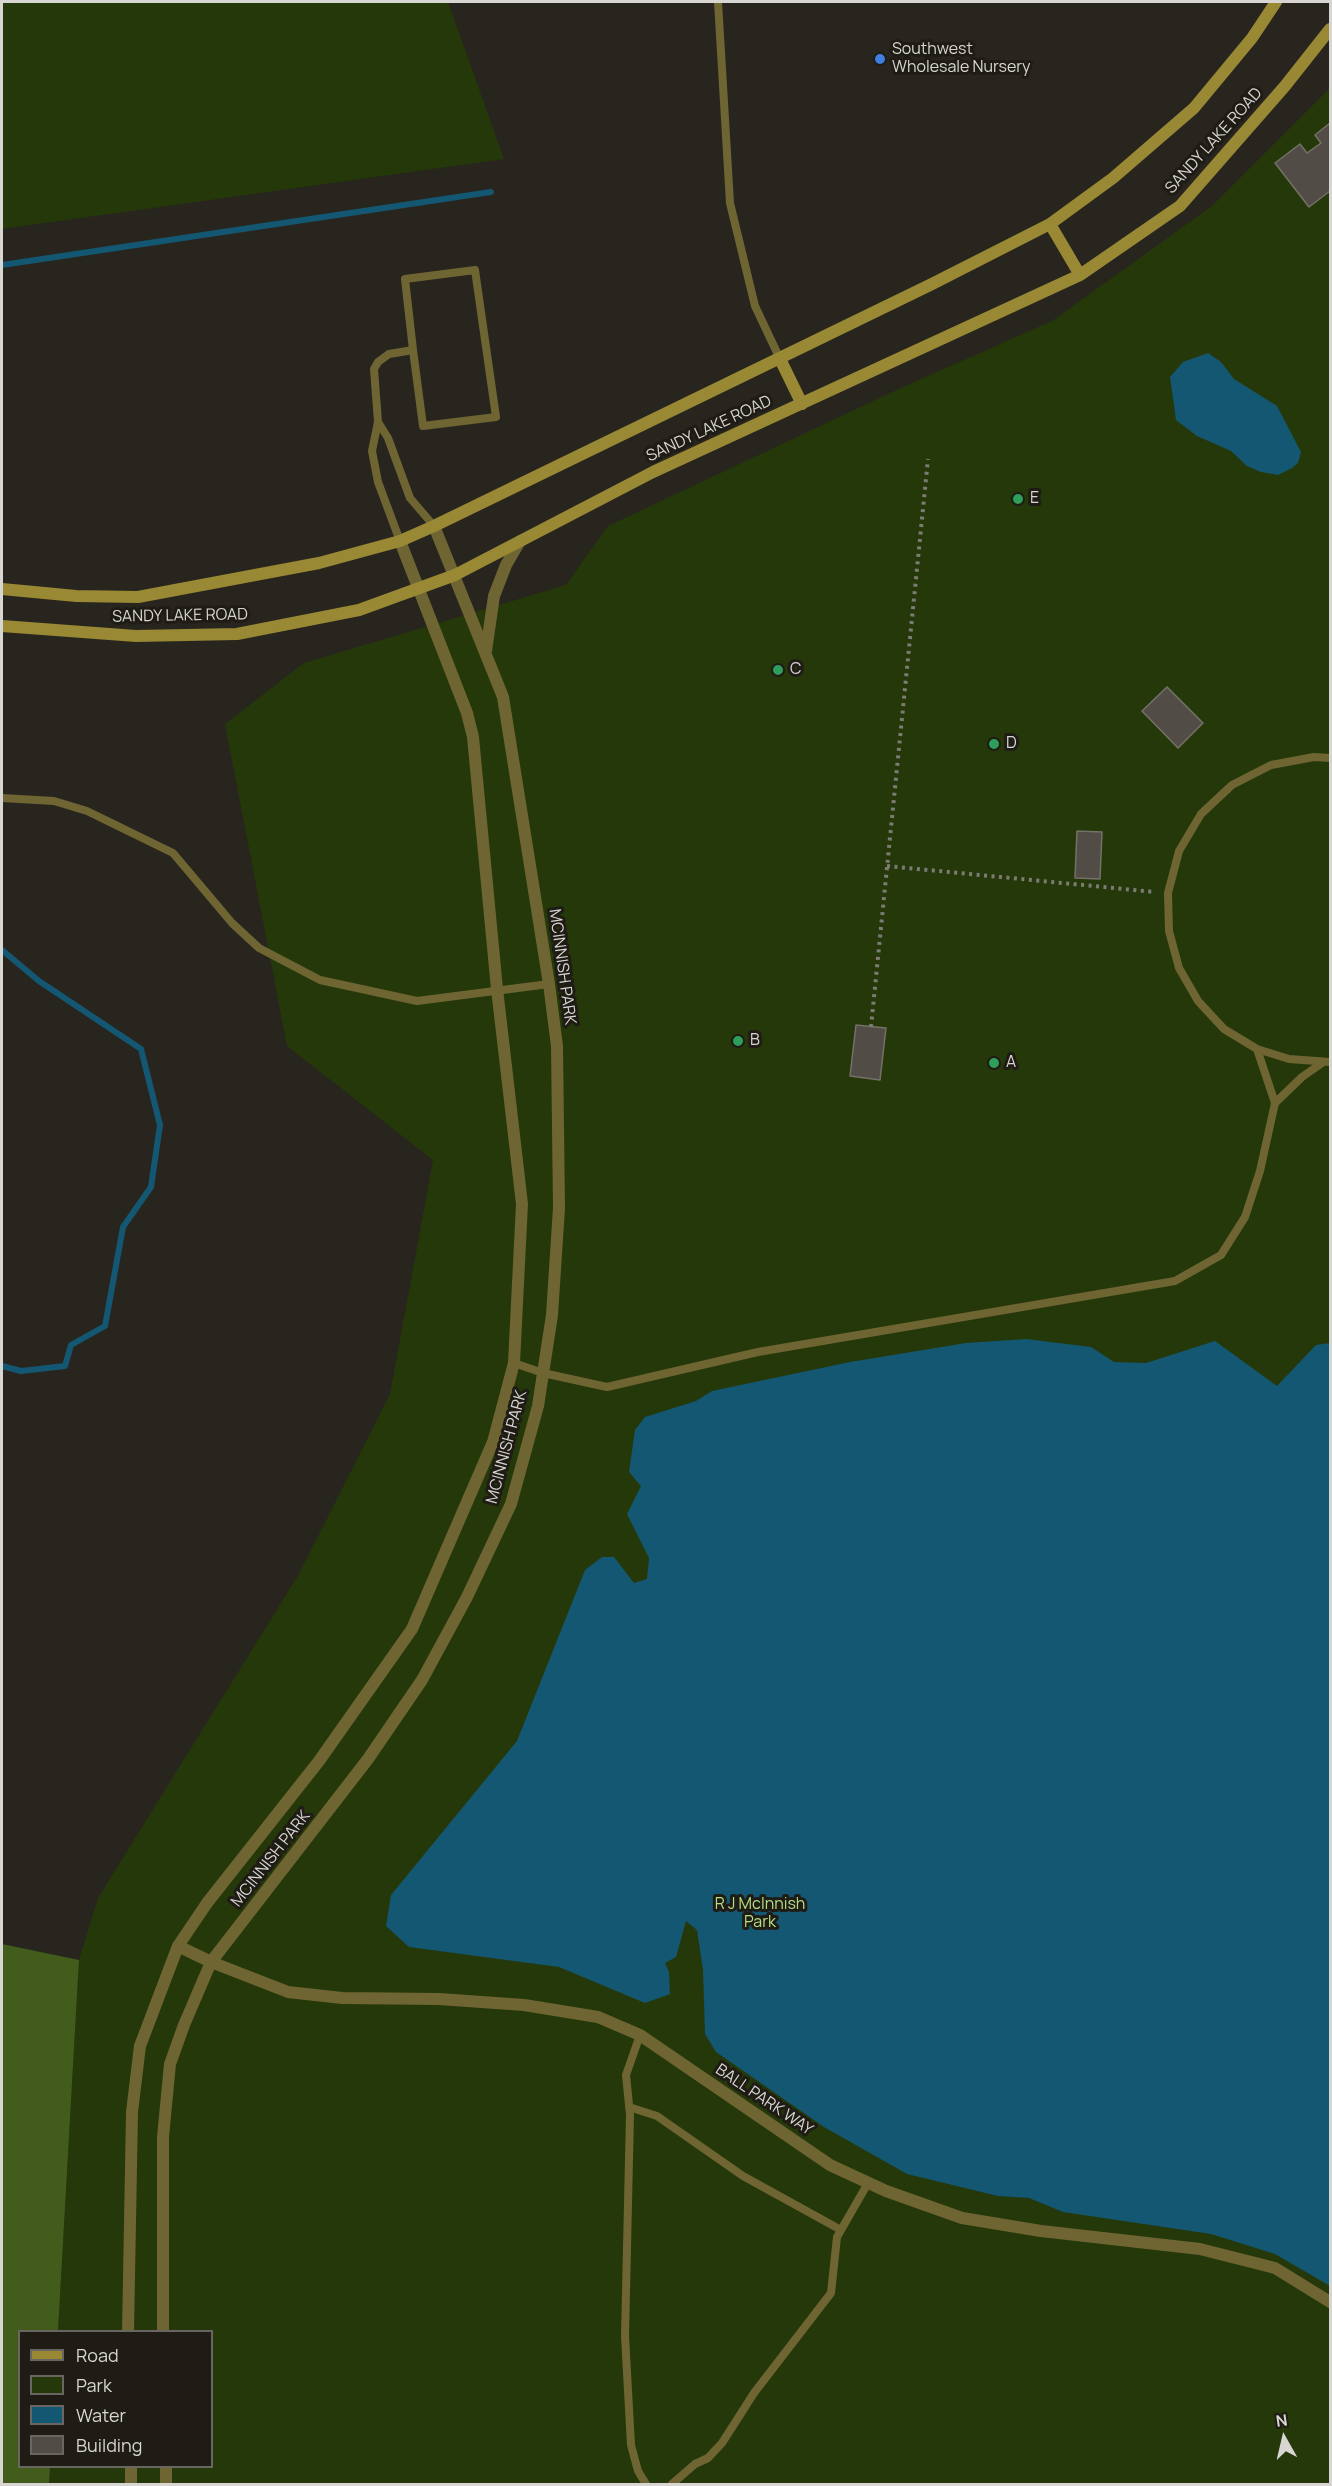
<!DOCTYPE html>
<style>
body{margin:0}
#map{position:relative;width:1332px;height:2486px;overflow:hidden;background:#28251e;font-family:Manrope,sans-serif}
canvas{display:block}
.frame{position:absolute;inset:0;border:3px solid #d8d6d2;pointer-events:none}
.legend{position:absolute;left:18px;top:2330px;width:195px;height:138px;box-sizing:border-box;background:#1f1b15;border:2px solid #696661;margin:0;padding:8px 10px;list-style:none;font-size:18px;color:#d8d6d2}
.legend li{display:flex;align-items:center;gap:12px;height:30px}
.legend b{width:30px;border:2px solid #696661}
.north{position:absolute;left:1254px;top:2408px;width:60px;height:60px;-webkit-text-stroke:4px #1f1b15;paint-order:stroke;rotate:352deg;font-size:16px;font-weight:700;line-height:24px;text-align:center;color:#d8d6d2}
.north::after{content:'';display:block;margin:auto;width:21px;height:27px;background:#d8d6d2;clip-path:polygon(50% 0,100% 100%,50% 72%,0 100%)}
</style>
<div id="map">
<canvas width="1332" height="2486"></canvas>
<div class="frame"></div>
<ul class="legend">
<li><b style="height:8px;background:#998934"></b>Road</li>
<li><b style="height:16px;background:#253809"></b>Park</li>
<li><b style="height:16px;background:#145772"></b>Water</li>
<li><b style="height:16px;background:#514d46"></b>Building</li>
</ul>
<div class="north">N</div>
</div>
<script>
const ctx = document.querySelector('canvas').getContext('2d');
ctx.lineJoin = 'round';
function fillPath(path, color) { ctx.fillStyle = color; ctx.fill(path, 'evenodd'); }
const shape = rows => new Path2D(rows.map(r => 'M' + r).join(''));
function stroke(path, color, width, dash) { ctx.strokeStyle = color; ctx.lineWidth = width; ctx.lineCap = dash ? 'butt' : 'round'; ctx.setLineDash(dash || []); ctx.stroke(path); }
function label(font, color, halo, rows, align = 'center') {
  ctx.font = font + ' Manrope,sans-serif'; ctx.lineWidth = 6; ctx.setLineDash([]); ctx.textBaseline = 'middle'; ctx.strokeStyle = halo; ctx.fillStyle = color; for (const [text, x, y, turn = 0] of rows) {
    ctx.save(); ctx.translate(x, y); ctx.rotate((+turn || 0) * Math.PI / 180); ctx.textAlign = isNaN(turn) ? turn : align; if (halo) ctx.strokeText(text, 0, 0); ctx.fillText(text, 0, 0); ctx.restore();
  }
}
fillPath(shape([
 [2,2,448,2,504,159,2,229],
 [1330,88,1330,2484,49,2484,50,2467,212,2466,212,2332,58,2331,79,1960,98,1898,299,1574,390,1394,433,1160,287,1046,225,724,304,663,566,585,608,526,903,387,1052,321,1212,206]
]), '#253809');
fillPath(shape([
 [2,1944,79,1960,58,2331,20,2332,20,2466,50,2467,49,2484,2,2484]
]), '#415c1b');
fillPath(shape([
 [1208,353,1221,362,1234,379,1277,406,1301,452,1298,463,1292,468,1278,475,1261,472,1247,466,1231,451,1197,436,1176,420,1170,377,1183,362],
 [1026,1339,1091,1347,1114,1362,1146,1363,1215,1341,1277,1386,1316,1345,1330,1343,1330,2286,1275,2254,1211,2234,1063,2212,1029,2198,998,2196,907,2174,824,2127,716,2052,705,2034,703,1970,697,1930,686,1921,676,1957,665,1963,669,1972,670,1994,645,2003,559,1967,409,1947,386,1926,391,1895,517,1741,585,1570,602,1557,614,1557,634,1583,647,1579,649,1558,627,1514,641,1486,629,1472,635,1430,645,1417,696,1401,712,1391,850,1362,966,1343]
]), '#145772');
stroke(shape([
 [2,265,491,192],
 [2,950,39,981,141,1049,160,1125,151,1187,123,1227,105,1326,71,1345,65,1366,21,1371,2,1366]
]), '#145772', 6);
const building = shape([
 [1330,123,1330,191,1309,207,1275,163,1300,144,1307,153,1321,143,1315,135,1330,123],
 [1167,687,1203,723,1178,748,1142,711,1167,687],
 [1077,831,1102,832,1100,879,1075,878,1077,831],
 [856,1025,886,1028,880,1080,850,1076,856,1025]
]);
fillPath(building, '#514d46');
stroke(building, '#757169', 1.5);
stroke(shape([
 [887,866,1155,892],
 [871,1027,928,459]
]), '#7d7b75', 4, [3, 4.5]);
stroke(shape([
 [718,2,730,203,755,306,780,359],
 [378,422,388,438,410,498,434,526],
 [400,541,378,482,372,451,378,422,374,369,378,362,389,354,413,350,423,426,496,417,475,270,405,279,413,350],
 [1330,758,1314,757,1271,765,1232,785,1201,814,1179,851,1168,893,1169,931,1179,968,1198,1001,1224,1029,1257,1049,1289,1059,1330,1062],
 [2,798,54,801,87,811,173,853,232,923,259,948,320,980,417,1001,549,984],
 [1275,1103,1302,1077,1322,1063],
 [514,1363,543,1373,607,1387,758,1352,1175,1281,1221,1255,1245,1217,1260,1171,1275,1103,1257,1049],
 [640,2035,626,2075,630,2115,625,2336,631,2445,638,2471,646,2484],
 [629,2107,657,2116,743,2176,841,2230],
 [672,2484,695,2464,708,2458,722,2443,754,2393,831,2293,837,2237,868,2183]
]), '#6f6533', 8);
stroke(shape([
 [486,651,494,596,506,565,520,541],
 [178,1946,211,1962,288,1992,342,1998,439,1999,524,2005,598,2017,640,2035,830,2165,886,2191,962,2218,1041,2231,1200,2249,1275,2268,1330,2302],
 [128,2332,132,2112,140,2046,178,1946,207,1903,319,1761,412,1629,493,1442,514,1363,522,1204,497,989,473,737,467,713,400,541],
 [163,2332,163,2137,170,2064,184,2025,211,1962,368,1759,422,1680,467,1597,511,1504,538,1406,552,1315,559,1208,557,1046,549,984,503,697,434,526],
 [131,2466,131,2484],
 [166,2466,166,2484]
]), '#6f6533', 12);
stroke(shape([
 [1050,224,1080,275],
 [780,359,802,404],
 [2,589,76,596,138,597,319,563,400,541,434,526,932,284,1050,224,1113,178,1194,108,1252,38,1276,2],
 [2,626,136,636,237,634,359,610,455,575,653,472,1080,275,1180,206,1285,86,1330,29]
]), '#998934', 12);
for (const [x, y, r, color] of [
 [880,59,6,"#3f7fe0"],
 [1018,499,6,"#2e9e5b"],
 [778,670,6,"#2e9e5b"],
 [994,744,6,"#2e9e5b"],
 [738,1041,6,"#2e9e5b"],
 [994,1063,6,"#2e9e5b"]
]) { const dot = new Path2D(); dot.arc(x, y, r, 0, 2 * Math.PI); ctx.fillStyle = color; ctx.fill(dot); stroke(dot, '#1f1b15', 2); }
label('16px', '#d8d6d2', '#1f1b15', [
 ["Southwest",892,50],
 ["Wholesale Nursery",892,68],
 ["E",1030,499],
 ["C",790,670],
 ["D",1006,744],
 ["B",750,1041],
 ["A",1006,1063]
], 'left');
label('16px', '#d8d6d2', '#1f1b15', [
 ["SANDY LAKE ROAD",1214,141,-48],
 ["SANDY LAKE ROAD",709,429,-25],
 ["SANDY LAKE ROAD",180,616,-1],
 ["MCINNISH PARK",562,967,82],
 ["MCINNISH PARK",507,1447,-75],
 ["MCINNISH PARK",271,1859,-52],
 ["BALL PARK WAY",764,2100,34]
]);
label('16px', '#b5df84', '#1f1b15', [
 ["R J McInnish",760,1905],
 ["Park",760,1923]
]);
</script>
